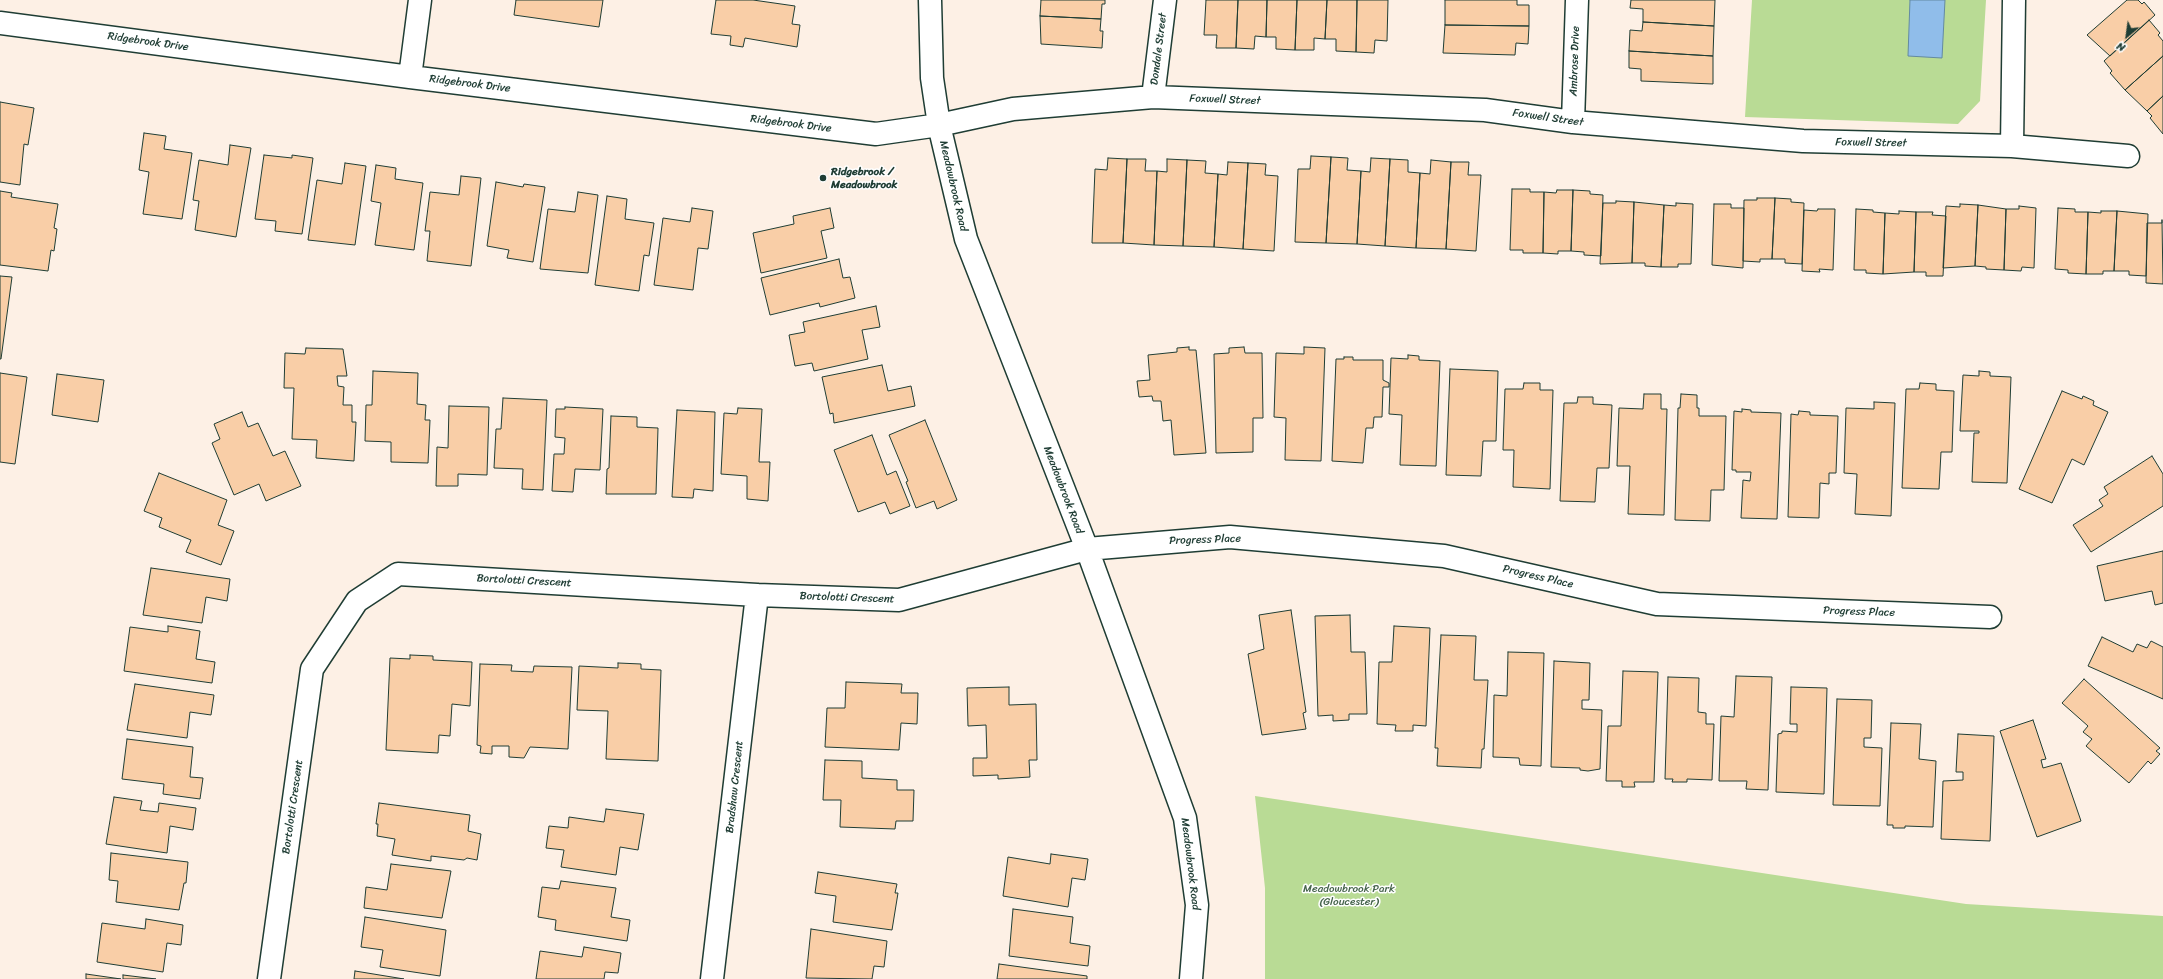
<!DOCTYPE html>
<style>
body{margin:0}
#map{position:relative;width:2163px;height:979px;overflow:hidden;background:#fdf0e5;font-family:Sriracha,sans-serif}
canvas{display:block}
.north{position:absolute;left:2107px;top:16px;width:40px;height:40px;-webkit-text-stroke:3px #fff;paint-order:stroke;rotate:209deg;font-size:11px;font-weight:700;line-height:16px;text-align:center;color:#1f3d34}
.north::after{content:'';display:block;margin:auto;width:14px;height:18px;background:#1f3d34;clip-path:polygon(50% 0,100% 100%,50% 72%,0 100%)}
</style>
<div id="map">
<canvas width="2163" height="979"></canvas>
<div class="north">N</div>
</div>
<script>
const ctx = document.querySelector('canvas').getContext('2d');
ctx.lineJoin = 'round';
function fillPath(path, color) { ctx.fillStyle = color; ctx.fill(path, 'evenodd'); }
const shape = rows => new Path2D(rows.map(r => 'M' + r).join(''));
function stroke(path, color, width, dash) { ctx.strokeStyle = color; ctx.lineWidth = width; ctx.lineCap = dash ? 'butt' : 'round'; ctx.setLineDash(dash || []); ctx.stroke(path); }
function label(font, color, halo, rows, align = 'center') {
  ctx.font = font + ' Sriracha,sans-serif'; ctx.lineWidth = 3; ctx.setLineDash([]); ctx.textBaseline = 'middle'; ctx.strokeStyle = halo; ctx.fillStyle = color; for (const [text, x, y, turn = 0] of rows) {
    ctx.save(); ctx.translate(x, y); ctx.rotate((+turn || 0) * Math.PI / 180); ctx.textAlign = isNaN(turn) ? turn : align; if (halo) ctx.strokeText(text, 0, 0); ctx.fillText(text, 0, 0); ctx.restore();
  }
}
fillPath(shape([
 [1752,0,1986,0,1980,101,1958,124,1745,117],
 [1255,796,1966,904,2163,916,2163,979,1265,979,1265,888]
]), '#b9db95');
const water = shape([
 [1910,0,1945,0,1942,58,1908,56,1910,0]
]);
fillPath(water, '#90bdea');
stroke(water, '#638aa1', 1);
const building = shape([
 [516,0,603,0,599,27,514,15,516,0],
 [716,0,753,0,795,6,792,24,800,25,797,47,745,38,743,47,730,45,731,36,711,34,716,0],
 [1041,0,1105,0,1105,4,1102,4,1101,19,1040,16,1041,0],
 [1206,0,1238,0,1236,48,1216,48,1217,35,1204,35,1206,0],
 [1238,0,1267,0,1266,37,1255,36,1254,49,1236,48,1238,0],
 [1267,0,1297,0,1295,50,1276,49,1276,37,1266,37,1267,0],
 [1297,0,1327,0,1325,39,1314,38,1314,50,1295,50,1297,0],
 [1327,0,1357,0,1356,52,1336,51,1336,39,1325,39,1327,0],
 [1357,0,1388,0,1387,41,1375,40,1374,53,1356,52,1357,0],
 [1445,0,1517,0,1517,5,1529,5,1529,26,1445,25,1445,0],
 [1631,0,1715,0,1714,26,1643,22,1643,9,1630,8,1631,0],
 [2127,0,2138,0,2142,4,2144,2,2155,15,2110,56,2087,35,2127,0],
 [1040,16,1101,19,1100,31,1103,31,1102,48,1041,44,1040,16],
 [2149,20,2160,33,2158,35,2163,41,2163,56,2125,90,2110,73,2112,71,2104,61,2149,20],
 [1643,22,1714,26,1713,56,1629,51,1630,30,1642,31,1643,22],
 [1445,25,1529,26,1528,44,1516,43,1515,55,1443,53,1445,25],
 [1629,51,1713,56,1713,84,1641,81,1641,69,1629,68,1629,51],
 [2163,56,2163,96,2147,111,2125,90,2163,56],
 [2163,96,2163,134,2150,118,2152,116,2147,111,2163,96],
 [0,102,34,108,28,145,24,144,20,185,0,182,0,102],
 [144,133,166,136,164,149,192,153,182,219,143,214,149,172,139,170,144,133],
 [230,145,251,148,236,237,195,230,199,201,193,200,199,160,228,165,230,145],
 [264,155,292,158,292,155,313,158,302,234,275,231,276,221,255,219,264,155],
 [1311,156,1331,157,1326,243,1295,242,1298,169,1310,169,1311,156],
 [1331,157,1348,158,1347,170,1361,171,1357,244,1326,243,1331,157],
 [1108,158,1127,159,1123,243,1092,243,1095,169,1107,170,1108,158],
 [1371,158,1390,159,1385,246,1357,244,1361,171,1370,172,1371,158],
 [1127,159,1146,159,1145,171,1157,171,1154,245,1123,243,1127,159],
 [1167,159,1187,160,1183,246,1154,245,1157,171,1167,172,1167,159],
 [1390,159,1408,160,1408,172,1420,173,1416,248,1385,246,1390,159],
 [1187,160,1206,161,1205,173,1218,174,1214,247,1183,246,1187,160],
 [1431,160,1451,162,1446,249,1416,248,1420,173,1430,174,1431,160],
 [1228,162,1248,163,1243,249,1214,247,1218,174,1227,175,1228,162],
 [1451,162,1469,162,1468,175,1481,175,1476,251,1446,249,1451,162],
 [345,163,366,166,355,245,308,240,317,180,342,184,345,163],
 [1248,163,1266,164,1265,175,1278,176,1274,251,1243,249,1248,163],
 [376,165,396,168,395,179,423,183,414,250,375,245,381,203,371,201,376,165],
 [461,176,481,178,471,266,427,261,430,231,425,231,430,192,459,195,461,176],
 [496,182,523,187,524,184,545,187,533,262,507,258,509,250,487,246,496,182],
 [1512,189,1530,189,1530,192,1544,192,1543,253,1523,253,1523,250,1510,250,1512,189],
 [1557,190,1573,190,1571,251,1558,251,1558,254,1543,253,1544,192,1556,193,1557,190],
 [1573,190,1590,191,1590,194,1603,195,1601,256,1584,255,1584,252,1571,251,1573,190],
 [0,191,12,193,11,197,58,204,54,228,57,229,54,251,51,250,48,271,0,265,0,191],
 [578,192,598,195,588,273,540,269,548,209,575,212,578,192],
 [607,196,627,199,625,219,654,223,649,256,644,255,639,291,595,285,607,196],
 [1757,198,1775,198,1772,259,1760,259,1760,262,1743,261,1744,200,1757,200,1757,198],
 [1775,198,1791,199,1791,202,1804,203,1802,264,1785,263,1785,259,1772,259,1775,198],
 [1616,201,1634,202,1632,263,1600,264,1603,203,1616,203,1616,201],
 [1634,202,1664,205,1661,267,1645,266,1645,263,1632,263,1634,202],
 [1676,203,1693,204,1691,264,1678,264,1678,267,1661,267,1664,205,1676,206,1676,203],
 [1714,204,1731,204,1731,208,1744,208,1743,268,1712,265,1714,204],
 [1960,204,1978,205,1975,266,1943,268,1946,206,1960,207,1960,204],
 [1978,205,2006,209,2004,270,1986,269,1986,267,1975,266,1978,205],
 [2019,206,2036,208,2034,268,2022,267,2021,271,2004,270,2006,209,2019,209,2019,206],
 [692,208,713,211,708,249,698,248,693,290,654,285,663,218,690,222,692,208],
 [830,208,834,228,821,231,827,258,761,273,753,233,794,224,793,216,830,208],
 [2058,208,2075,209,2075,212,2088,212,2086,274,2068,273,2068,270,2055,269,2058,208],
 [1818,209,1835,209,1833,270,1819,269,1820,272,1802,271,1804,210,1817,211,1818,209],
 [1856,209,1873,210,1873,212,1885,213,1883,274,1866,273,1866,270,1854,270,1856,209],
 [1899,211,1916,212,1914,272,1883,274,1885,213,1899,214,1899,211],
 [2101,211,2117,211,2114,271,2103,271,2103,274,2086,274,2088,212,2101,213,2101,211],
 [2117,211,2148,214,2146,276,2129,275,2129,271,2114,271,2117,211],
 [1916,212,1933,212,1932,215,1946,216,1943,276,1926,276,1926,272,1914,272,1916,212],
 [2162,220,2163,284,2146,283,2147,223,2162,223,2162,220],
 [839,259,843,278,850,277,855,298,820,307,819,303,770,315,761,278,839,259],
 [0,276,12,277,1,359,0,359,0,276],
 [876,306,880,327,862,330,868,359,814,371,812,363,795,366,789,335,805,332,803,322,876,306],
 [1189,347,1189,350,1196,350,1206,453,1174,455,1171,420,1163,421,1161,401,1153,401,1152,396,1139,397,1137,381,1150,380,1148,355,1177,352,1177,348,1189,347],
 [1244,347,1245,353,1262,353,1263,418,1253,418,1253,452,1216,453,1214,354,1229,353,1229,348,1244,347],
 [1304,347,1325,348,1321,461,1285,460,1286,418,1274,417,1276,353,1304,354,1304,347],
 [306,348,343,349,347,376,337,376,338,386,344,387,343,405,352,405,352,422,356,422,354,461,316,458,317,440,292,439,294,388,284,388,285,353,305,354,306,348],
 [1408,355,1419,356,1419,360,1440,361,1436,466,1400,465,1402,415,1389,414,1391,358,1408,359,1408,355],
 [1344,357,1353,357,1353,360,1383,360,1383,380,1389,383,1389,387,1383,387,1382,417,1374,417,1373,428,1366,428,1363,463,1332,461,1336,359,1344,359,1344,357],
 [882,365,888,391,911,386,915,406,834,423,833,413,830,414,822,377,882,365],
 [1450,369,1498,371,1496,441,1483,441,1481,476,1446,475,1450,369],
 [373,371,418,373,417,404,426,405,425,420,430,420,428,463,391,462,391,442,365,441,366,405,372,405,373,371],
 [1979,371,1990,372,1990,376,2011,377,2007,483,1972,482,1974,433,1979,433,1979,431,1960,431,1963,375,1979,376,1979,371],
 [0,373,27,377,15,464,0,462,0,373],
 [57,374,104,380,98,422,52,415,57,374],
 [1524,383,1540,383,1540,390,1553,390,1550,489,1513,487,1514,450,1503,450,1505,389,1523,389,1524,383],
 [1920,383,1936,384,1936,390,1954,391,1952,452,1941,452,1939,489,1902,488,1906,389,1919,389,1920,383],
 [2062,391,2082,399,2083,396,2094,401,2093,405,2108,412,2084,465,2072,459,2052,503,2019,489,2062,391],
 [1644,394,1661,394,1661,409,1667,409,1664,515,1628,514,1630,466,1617,466,1619,408,1643,409,1644,394],
 [1681,394,1697,395,1697,408,1699,408,1699,416,1726,416,1724,490,1711,490,1710,521,1675,520,1678,408,1680,408,1681,394],
 [1578,397,1593,397,1593,404,1612,405,1609,468,1597,468,1595,502,1560,501,1564,403,1577,403,1578,397],
 [503,398,547,400,543,490,522,489,523,469,494,468,496,429,501,429,503,398],
 [1874,402,1895,403,1891,516,1855,514,1857,474,1844,473,1846,408,1874,409,1874,402],
 [449,406,489,407,487,475,458,474,458,486,436,486,437,447,448,448,449,406],
 [565,407,603,409,600,470,575,469,573,492,552,491,554,454,564,454,565,438,555,437,556,409,565,409,565,407],
 [738,408,762,409,759,462,770,462,768,501,747,499,747,476,721,474,724,413,737,414,738,408],
 [1742,409,1751,410,1751,412,1781,413,1777,519,1741,518,1743,480,1750,481,1751,472,1736,472,1736,470,1732,470,1734,411,1742,412,1742,409],
 [677,410,715,412,713,491,694,489,693,498,672,497,677,410],
 [1799,411,1810,412,1810,415,1838,416,1836,473,1829,473,1829,484,1820,483,1819,518,1788,517,1791,414,1798,415,1799,411],
 [242,412,248,427,258,423,273,456,285,451,301,486,266,501,259,484,234,495,212,443,220,439,214,424,242,412],
 [611,416,637,417,637,427,658,428,656,494,606,494,607,469,609,468,611,416],
 [925,420,957,500,937,509,934,501,916,508,906,482,908,481,889,435,925,420],
 [872,435,887,475,896,471,910,506,890,514,885,502,858,512,834,450,872,435],
 [2152,456,2163,474,2163,506,2091,552,2073,525,2103,506,2099,500,2108,494,2104,487,2152,456],
 [159,473,227,500,218,525,234,531,221,565,186,552,191,540,159,527,162,518,144,511,159,473],
 [2163,551,2163,603,2155,605,2152,591,2105,601,2097,566,2163,551],
 [151,568,230,579,227,601,206,597,202,623,143,615,151,568],
 [1291,610,1306,712,1303,713,1306,729,1262,735,1248,654,1264,649,1259,615,1291,610],
 [1350,615,1351,652,1365,652,1367,714,1349,714,1349,720,1333,721,1333,715,1318,716,1315,616,1350,615],
 [168,626,200,631,196,659,215,662,212,683,124,671,130,627,168,632,168,626],
 [1394,626,1430,628,1426,726,1413,725,1413,731,1395,731,1396,725,1377,724,1379,662,1392,662,1394,626],
 [1441,635,1476,636,1474,680,1488,680,1484,749,1482,749,1481,768,1437,766,1438,748,1435,748,1441,635],
 [2102,637,2133,652,2137,644,2147,648,2151,641,2163,647,2163,699,2088,666,2102,637],
 [1508,652,1544,653,1541,766,1520,765,1519,758,1493,757,1494,695,1507,696,1508,652],
 [410,655,433,656,433,660,472,662,470,706,452,704,450,736,439,735,438,753,386,750,390,658,410,659,410,655],
 [1554,661,1590,663,1589,700,1582,700,1582,709,1602,710,1600,769,1588,771,1580,770,1580,768,1551,767,1554,661],
 [618,663,641,664,641,669,661,670,658,761,606,759,608,711,577,710,579,666,618,668,618,663],
 [480,664,512,665,511,671,533,672,534,666,572,667,568,749,530,747,524,758,509,757,509,746,492,746,492,754,480,753,481,746,477,745,480,664],
 [1623,671,1658,672,1654,782,1634,782,1635,787,1622,787,1622,781,1606,781,1608,726,1621,726,1623,671],
 [1736,676,1772,677,1768,790,1746,789,1747,781,1719,781,1721,716,1734,717,1736,676],
 [1668,677,1699,678,1698,712,1706,713,1706,724,1714,724,1712,780,1687,779,1687,782,1672,782,1673,779,1665,779,1668,677],
 [2084,679,2160,748,2156,751,2160,754,2151,764,2148,761,2129,783,2086,746,2092,739,2083,732,2088,726,2062,703,2084,679],
 [846,682,902,684,901,693,918,693,917,724,901,723,899,750,825,747,827,708,845,708,846,682],
 [135,684,214,695,211,715,190,712,187,738,127,730,135,684],
 [1009,687,1009,705,1036,704,1037,760,1029,760,1030,777,998,779,998,775,973,776,973,758,987,758,986,725,968,726,967,688,1009,687],
 [1791,687,1827,688,1824,794,1776,792,1778,734,1782,733,1782,731,1797,732,1797,724,1790,724,1791,687],
 [1837,699,1872,700,1871,738,1864,738,1864,747,1882,748,1880,806,1833,805,1837,699],
 [2033,720,2046,759,2041,760,2043,768,2061,763,2081,821,2037,837,2000,731,2033,720],
 [1891,723,1921,724,1919,759,1936,761,1933,827,1905,826,1905,828,1893,828,1893,825,1887,825,1891,723],
 [1958,734,1994,736,1990,841,1941,839,1943,781,1963,780,1963,772,1956,772,1958,734],
 [127,739,193,747,190,777,203,778,200,799,163,794,164,784,122,779,127,739],
 [825,760,862,761,862,778,897,780,897,790,914,790,913,821,896,821,895,829,840,827,841,800,823,800,825,760],
 [114,797,142,801,140,810,158,812,159,803,196,808,193,830,170,826,167,853,106,844,114,797],
 [379,803,470,815,468,831,481,834,477,860,467,858,464,860,431,856,431,861,392,855,395,839,377,836,378,824,376,824,379,803],
 [606,809,644,814,638,850,620,847,616,875,561,867,564,850,546,848,549,826,568,828,569,817,604,822,606,809],
 [111,853,188,862,186,883,184,883,179,910,116,902,118,881,109,880,111,853],
 [1051,854,1088,859,1085,880,1072,878,1068,907,1003,896,1008,857,1050,864,1051,854],
 [391,864,451,871,442,918,364,908,366,887,387,890,391,864],
 [818,872,897,884,895,893,898,893,892,930,833,922,836,896,815,893,818,872],
 [561,881,616,888,611,917,630,920,627,941,555,930,556,920,538,917,542,887,559,889,561,881],
 [1013,909,1073,917,1070,943,1090,946,1088,966,1009,956,1013,909],
 [365,917,446,930,440,976,380,967,383,950,361,947,365,917],
 [146,919,183,925,181,945,167,943,163,972,97,962,102,923,145,929,146,919],
 [811,929,887,941,884,967,874,966,872,979,806,978,811,929],
 [584,947,621,953,618,973,605,972,604,979,536,979,540,951,582,957,584,947],
 [999,964,1087,976,1087,979,997,979,999,964],
 [355,971,404,979,354,979,355,971],
 [86,974,121,979,86,979,86,974],
 [123,975,156,979,123,979,123,975]
]);
fillPath(building, '#f9cea7');
stroke(building, '#1f3d34', 1);
const minor = shape([
 [930,0,932,78,939,125,966,239,1087,549,1185,818,1197,905,1191,979],
 [0,23,410,77,876,134,939,125,1013,109,1153,97,1485,110,1573,122,1803,141,2012,146,2128,156],
 [410,77,420,0],
 [1153,97,1165,0],
 [1573,122,1577,0],
 [2012,146,2014,0],
 [269,979,312,669,357,601,398,574,757,595,899,600,1087,549,1230,537,1444,556,1657,604,1990,617],
 [712,979,757,595]
]);
stroke(minor, '#1f3d34', 25);
stroke(minor, '#fff', 22);
for (const [x, y, r, color] of [
 [823,178,4,"#1f3d34"]
]) { const dot = new Path2D(); dot.arc(x, y, r, 0, 2 * Math.PI); ctx.fillStyle = color; ctx.fill(dot); stroke(dot, '#fff', 1.5); }
label('11px', '#1f3d34', '#fff', [
 ["Ridgebrook Drive",148,42,8],
 ["Dondale Street",1159,49,-83],
 ["Ambrose Drive",1575,61,-88],
 ["Ridgebrook Drive",470,84,7],
 ["Foxwell Street",1225,100,2],
 ["Foxwell Street",1548,118,8],
 ["Ridgebrook Drive",791,124,7],
 ["Foxwell Street",1871,143,1],
 ["Meadowbrook Road",953,186,77],
 ["Meadowbrook Road",1063,490,69],
 ["Progress Place",1205,540,-2],
 ["Progress Place",1538,577,13],
 ["Bortolotti Crescent",524,581,3],
 ["Bortolotti Crescent",847,598,2],
 ["Progress Place",1859,612,2],
 ["Bradshaw Crescent",735,787,-84],
 ["Bortolotti Crescent",293,807,-82],
 ["Meadowbrook Road",1190,864,83]
]);
label('bold 11px', '#1f3d34', '#fff', [
 ["Ridgebrook /",831,172],
 ["Meadowbrook",831,185]
], 'left');
label('11px', '#46644c', '#fff', [
 ["Meadowbrook Park",1349,889],
 ["(Gloucester)",1349,902]
]);
</script>
